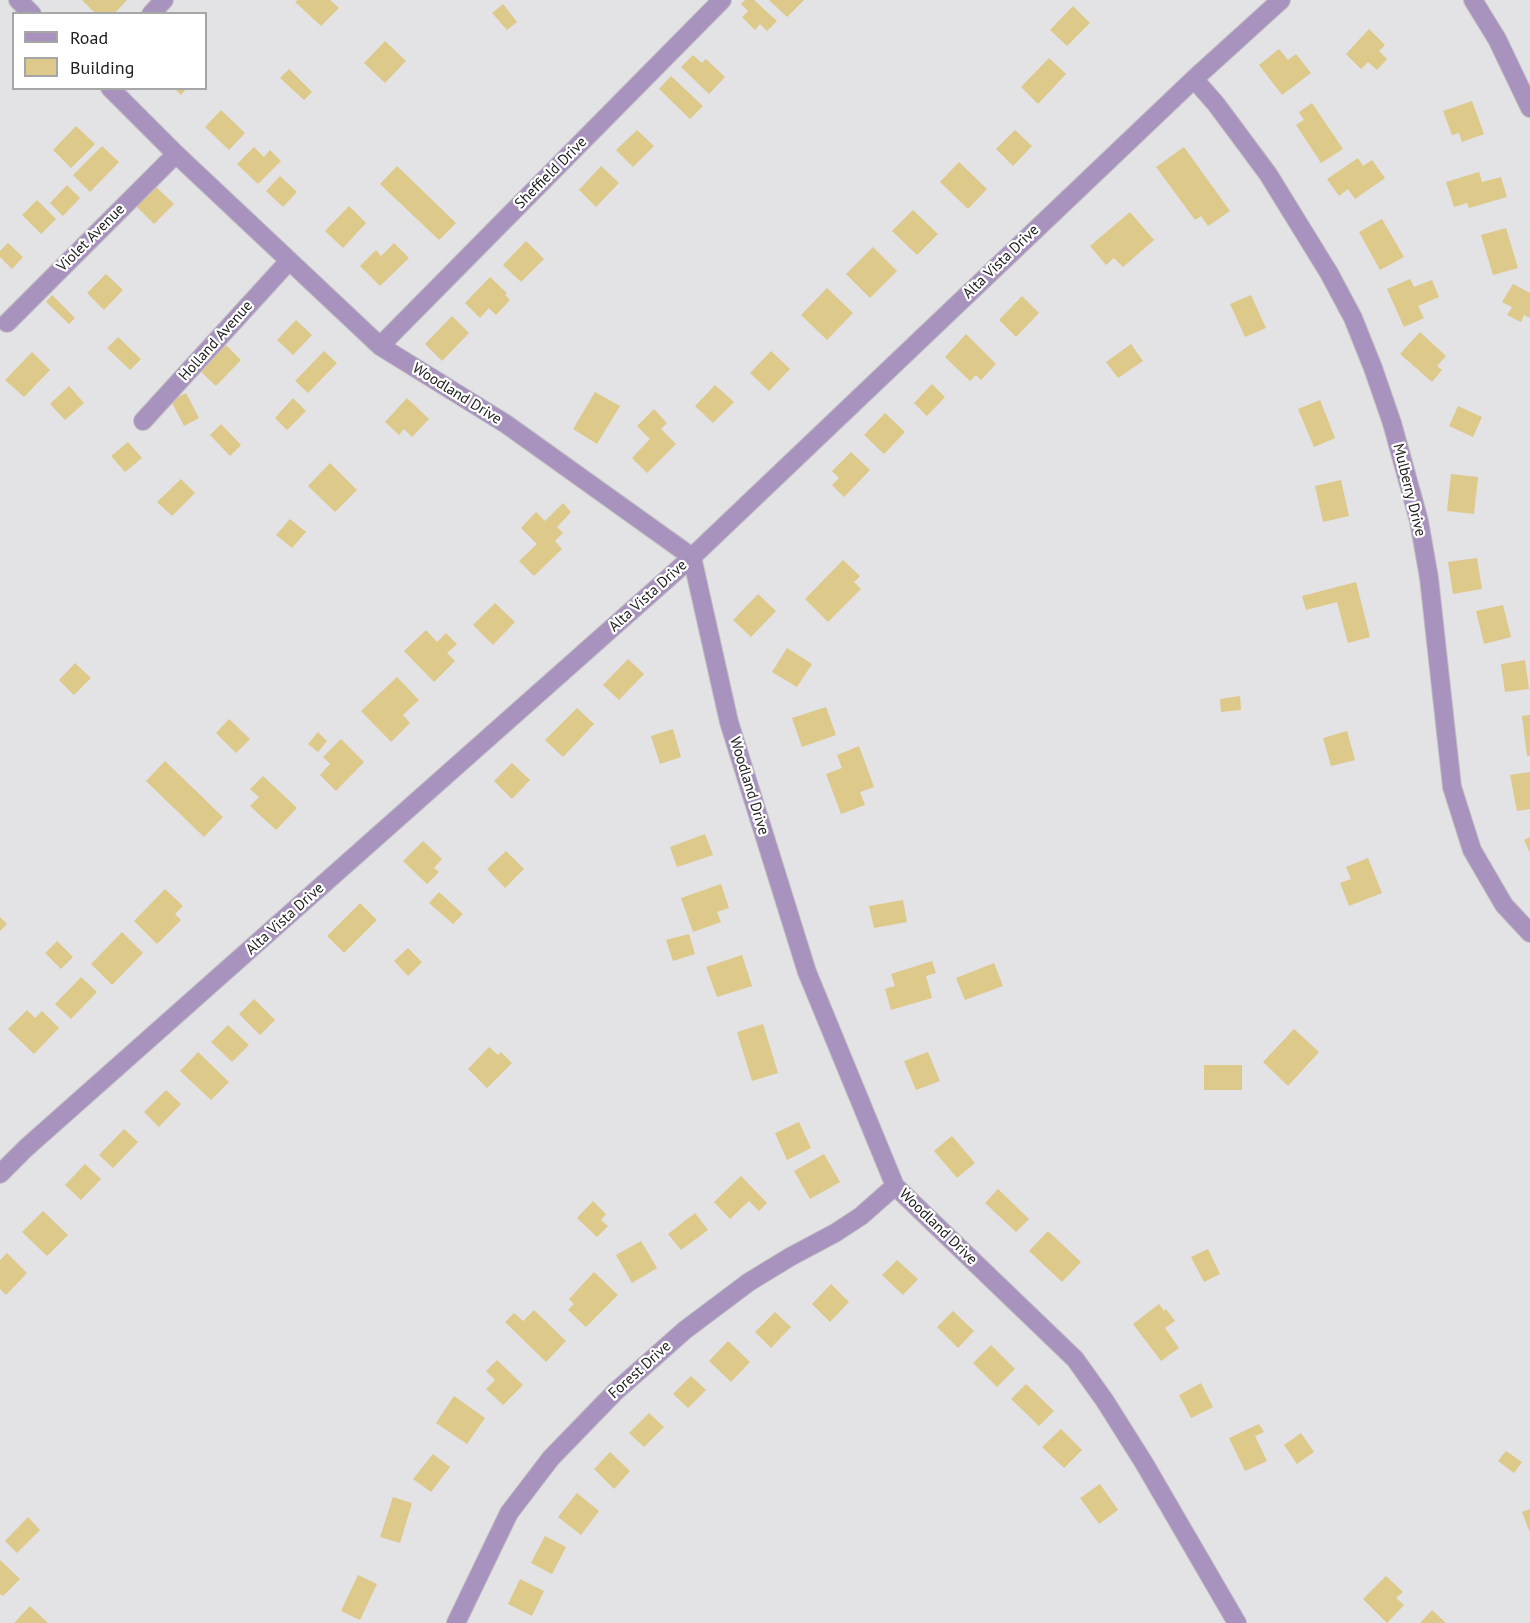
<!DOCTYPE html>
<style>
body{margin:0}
#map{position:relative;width:1530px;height:1623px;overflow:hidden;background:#e3e2e5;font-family:"PT Sans",sans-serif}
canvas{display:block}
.legend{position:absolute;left:12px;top:12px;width:195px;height:78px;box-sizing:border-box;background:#fff;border:2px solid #a6a6a6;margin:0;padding:8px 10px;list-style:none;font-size:18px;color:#202021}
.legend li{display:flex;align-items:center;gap:12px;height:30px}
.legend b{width:30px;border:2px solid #a6a6a6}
</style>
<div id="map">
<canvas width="1530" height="1623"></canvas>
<ul class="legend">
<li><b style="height:8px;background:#a893be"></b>Road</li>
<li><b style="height:16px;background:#ddc989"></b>Building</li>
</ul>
</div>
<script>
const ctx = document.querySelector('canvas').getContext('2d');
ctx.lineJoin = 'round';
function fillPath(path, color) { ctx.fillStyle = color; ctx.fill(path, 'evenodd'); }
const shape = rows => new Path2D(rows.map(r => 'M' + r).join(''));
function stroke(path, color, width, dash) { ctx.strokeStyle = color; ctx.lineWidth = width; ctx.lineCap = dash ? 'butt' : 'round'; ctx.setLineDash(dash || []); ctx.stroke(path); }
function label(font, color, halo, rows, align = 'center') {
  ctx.font = font + ' "PT Sans",sans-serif'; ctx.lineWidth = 4.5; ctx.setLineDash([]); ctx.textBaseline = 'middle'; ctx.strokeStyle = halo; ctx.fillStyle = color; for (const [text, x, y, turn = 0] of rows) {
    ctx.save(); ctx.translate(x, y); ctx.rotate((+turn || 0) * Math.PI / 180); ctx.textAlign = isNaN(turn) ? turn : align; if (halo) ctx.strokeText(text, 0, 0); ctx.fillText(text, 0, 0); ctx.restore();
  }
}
fillPath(shape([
 [82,0,127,0,114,14,96,14],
 [298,0,330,0,339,8,321,26,295,2],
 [745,0,754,0,777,21,767,31,760,24,755,30,742,17,748,11,741,4],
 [769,0,804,0,787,17],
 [503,4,517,22,507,30,492,13],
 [1073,6,1090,23,1067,46,1050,30],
 [1369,29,1385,45,1379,51,1387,59,1377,70,1368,62,1361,69,1346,54],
 [385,41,406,61,385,83,364,63],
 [1279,49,1288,60,1296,54,1311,73,1282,95,1259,65],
 [693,55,702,63,706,59,725,77,709,94,681,67],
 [1049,58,1066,74,1038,104,1021,87],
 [289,69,312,92,304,100,280,78],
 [671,76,703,106,690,119,659,89],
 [174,88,187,88,181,95],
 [1472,101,1484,134,1462,142,1459,133,1452,135,1443,111],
 [1312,103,1343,149,1321,163,1296,125,1304,120,1299,112],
 [221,110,245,133,229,150,205,127],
 [76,126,95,144,71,168,53,150],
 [637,130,654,146,633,167,616,150],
 [1015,130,1032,146,1013,166,996,149],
 [102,146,119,162,90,192,73,175],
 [254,147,264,157,270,150,281,161,258,184,237,164],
 [1184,147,1230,211,1208,226,1201,216,1195,220,1156,167],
 [1358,158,1363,166,1372,160,1385,178,1355,199,1348,189,1339,196,1327,179],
 [959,162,987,189,968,209,940,182],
 [397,166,456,223,439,240,380,184],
 [601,166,619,183,596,207,579,190],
 [1479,172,1482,182,1501,177,1507,197,1469,208,1467,203,1454,207,1446,182],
 [280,176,297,192,283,207,266,191],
 [67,185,80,198,63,216,50,203],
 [155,186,174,204,154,224,136,206],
 [37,200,56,219,41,234,22,215],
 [349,206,366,223,343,248,325,231],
 [913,210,938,234,917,255,892,231],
 [1130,212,1154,240,1123,267,1114,258,1106,265,1090,246],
 [1382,219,1404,257,1380,270,1359,232],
 [1506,228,1518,268,1493,275,1481,235],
 [526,241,544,259,521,282,503,265],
 [8,243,23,257,12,269,0,257,0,251],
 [394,243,409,258,380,286,360,266,376,250,381,256],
 [873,247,897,271,870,298,846,274],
 [106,274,123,290,104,310,87,293],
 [490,277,507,293,505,295,510,300,496,315,489,308,480,318,465,303],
 [1410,279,1414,287,1432,280,1439,297,1418,306,1424,318,1404,327,1387,289],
 [1513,284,1530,293,1530,318,1524,315,1521,322,1507,315,1512,307,1502,302],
 [827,288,853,313,827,340,801,315],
 [52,295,75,318,69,324,46,302],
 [1251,295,1266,328,1245,337,1230,304],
 [1022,296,1039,313,1016,337,999,320],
 [452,316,469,333,442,361,425,344],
 [296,320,312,335,293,355,277,340],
 [1420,332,1446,356,1437,366,1442,370,1432,382,1400,354],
 [966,334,996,364,981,380,976,375,970,381,945,357],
 [118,337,141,359,130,370,107,348],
 [1131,344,1143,361,1118,378,1106,362],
 [226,345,241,360,216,386,200,371],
 [324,351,337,363,308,393,295,381],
 [771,351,790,369,769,391,750,373],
 [32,352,50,370,24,397,5,380],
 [932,384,945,397,927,416,914,403],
 [715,385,734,402,713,423,695,406],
 [69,386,84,403,65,420,50,404],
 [595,392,620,406,597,444,573,429],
 [186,393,199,418,184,426,171,401],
 [293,398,306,411,287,430,275,418],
 [407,398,429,419,412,437,404,429,399,435,385,422],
 [1320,400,1335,438,1314,447,1298,409],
 [1458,406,1482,417,1473,437,1449,426],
 [654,409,667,423,661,429,676,444,647,473,632,458,650,439,637,426],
 [885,413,905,432,884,454,864,435],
 [221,424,241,445,230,456,210,435],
 [128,442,142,458,125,472,111,456],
 [851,452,870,470,844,497,832,485,839,478,832,471],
 [330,463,357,490,335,512,308,486],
 [1451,474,1478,477,1474,514,1447,511],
 [181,479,195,493,172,516,157,502],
 [1341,480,1349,516,1323,522,1315,486],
 [563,503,571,512,557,527,563,533,555,541,562,549,534,576,519,561,537,544,521,528,536,512,545,521],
 [290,519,306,532,292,548,276,535],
 [1477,558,1482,589,1453,594,1448,562],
 [843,560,860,576,854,582,861,589,828,622,805,599],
 [1356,582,1370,637,1348,643,1337,602,1306,610,1302,596],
 [758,594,776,611,751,637,733,620],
 [495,603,515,622,493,645,473,625],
 [1503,605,1511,637,1484,644,1476,611],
 [426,630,437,642,446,633,457,644,447,653,455,661,434,682,404,651],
 [787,648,812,664,797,687,772,672],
 [628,659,644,674,619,700,603,685],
 [1525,660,1529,689,1505,692,1501,664],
 [75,663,91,678,74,695,59,680],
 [397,677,419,700,403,715,410,723,391,742,361,711],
 [1240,696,1241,710,1221,712,1220,699],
 [826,707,836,735,802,747,792,718],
 [577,708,594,724,563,757,545,740],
 [1530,715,1530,756,1527,756,1522,716],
 [229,719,250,739,236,753,216,733],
 [673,729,681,757,660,764,651,736],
 [1347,731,1355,760,1331,766,1323,738],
 [318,732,327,741,318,752,308,744],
 [341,739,364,762,336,791,320,775,330,764,323,757],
 [859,746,874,787,860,792,865,805,841,814,826,774,842,768,837,755],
 [165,761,223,817,204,837,146,781],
 [512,763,530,780,512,799,494,781],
 [1530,772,1530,809,1517,811,1510,775],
 [263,776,297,808,276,830,250,806,259,797,250,789],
 [705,834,713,855,677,867,670,847],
 [1530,837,1530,853,1524,840],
 [423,841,442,859,434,868,439,872,427,884,403,861],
 [506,851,524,869,505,888,487,869],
 [1368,858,1382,893,1349,906,1340,883,1351,879,1346,867],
 [721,884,729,908,717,912,721,922,693,932,681,898],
 [165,889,183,906,175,914,181,920,157,944,134,921],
 [439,892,463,914,453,924,429,903],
 [903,900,907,922,874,928,869,906],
 [360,903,377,920,344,953,327,936],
 [0,917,7,924,0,931],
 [122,932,143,953,112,985,91,964],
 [689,934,695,954,673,961,666,940],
 [57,941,73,957,61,969,45,953],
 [408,948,422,962,408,976,394,961],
 [742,955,752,986,717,997,706,967],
 [932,961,936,973,926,976,932,998,891,1010,885,989,895,986,891,974],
 [994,963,1003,986,965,1000,956,978],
 [81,977,97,992,71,1019,55,1004],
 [254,999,275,1020,260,1035,239,1014],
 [27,1010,35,1018,42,1011,59,1028,34,1054,8,1029],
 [763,1024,778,1073,752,1081,737,1032],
 [228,1025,249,1045,232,1062,211,1042],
 [1294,1029,1319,1052,1288,1086,1263,1062],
 [489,1047,498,1055,501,1052,512,1063,487,1088,468,1069],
 [198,1052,229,1082,211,1100,180,1071],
 [928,1052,940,1081,916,1090,904,1061],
 [1204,1065,1242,1065,1242,1090,1204,1090],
 [166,1090,181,1104,159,1127,144,1112],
 [799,1122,811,1148,787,1160,775,1133],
 [124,1129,138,1142,113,1168,99,1155],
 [952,1136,975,1163,957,1178,934,1151],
 [824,1154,840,1182,810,1199,794,1171],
 [85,1164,101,1179,81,1200,65,1185],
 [741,1176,767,1203,759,1211,749,1201,730,1219,714,1202],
 [998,1189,1029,1219,1016,1232,985,1203],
 [593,1201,606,1214,601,1220,608,1226,597,1237,577,1218],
 [43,1211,68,1235,47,1256,22,1232],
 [695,1213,708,1230,681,1250,668,1234],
 [1048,1231,1081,1262,1062,1282,1029,1251],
 [641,1241,657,1268,632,1283,616,1255],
 [1208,1249,1220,1274,1204,1282,1191,1257],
 [7,1253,27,1273,6,1295,0,1289,0,1260],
 [897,1260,918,1279,903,1295,882,1275],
 [594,1272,618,1295,586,1327,568,1310,574,1304,569,1299],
 [831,1284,849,1302,830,1322,812,1304],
 [1159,1304,1164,1311,1166,1309,1175,1321,1165,1328,1179,1348,1161,1361,1133,1324],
 [534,1310,566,1341,546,1362,505,1322,514,1313,523,1321],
 [953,1311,974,1331,958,1348,937,1327],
 [775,1312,791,1327,771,1348,755,1332],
 [728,1341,750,1362,731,1382,709,1361],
 [991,1345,1015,1369,997,1387,973,1363],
 [497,1360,523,1385,503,1405,486,1389,495,1380,486,1371],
 [691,1376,706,1390,688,1408,673,1394],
 [1201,1383,1213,1407,1191,1418,1179,1395],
 [1026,1384,1054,1411,1039,1426,1011,1399],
 [454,1396,485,1418,467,1444,436,1423],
 [649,1413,664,1427,644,1447,629,1433],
 [1259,1424,1264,1432,1255,1436,1267,1461,1245,1471,1229,1438],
 [1061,1429,1082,1450,1064,1468,1042,1447],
 [1301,1433,1314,1452,1297,1464,1284,1445],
 [1506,1451,1522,1462,1514,1473,1498,1461],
 [610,1452,630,1471,614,1489,594,1469],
 [433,1454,450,1467,431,1492,413,1479],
 [1100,1484,1118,1510,1099,1524,1080,1498],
 [577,1493,599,1511,581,1535,558,1517],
 [393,1497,412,1503,400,1543,380,1537],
 [1530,1509,1530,1533,1522,1512],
 [28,1517,40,1530,17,1553,5,1541],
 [545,1536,566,1547,552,1574,531,1563],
 [0,1560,20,1579,3,1596,0,1594],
 [358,1575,377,1584,360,1620,341,1611],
 [1386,1576,1403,1592,1396,1598,1404,1605,1387,1623,1363,1599],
 [520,1579,544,1591,532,1616,508,1604],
 [30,1606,48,1623,14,1623],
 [1432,1610,1446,1623,1420,1623]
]), '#ddc989');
const street = shape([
 [18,0,32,14],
 [1473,0,1497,39,1530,108],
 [151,14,164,0],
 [1194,79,1216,104,1268,174,1329,273,1353,318,1373,368,1392,423,1419,521,1429,578,1452,787,1472,850,1504,905,1530,933],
 [110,88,176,154,380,346,506,424,692,557,729,722,807,972,895,1186,1075,1359,1105,1401,1144,1463,1237,1623],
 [7,323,176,154],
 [380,346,722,0],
 [143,421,289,261],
 [0,1174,26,1148,692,557,1194,79,1281,0],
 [456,1623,509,1513,551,1458,615,1392,685,1330,749,1282,790,1257,835,1233,861,1216,895,1186]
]);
stroke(street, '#c0bfc2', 20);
stroke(street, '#a893be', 18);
label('15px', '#202021', '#fff', [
 ["Sheffield Drive",551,173,-45],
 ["Violet Avenue",91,238,-45],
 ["Alta Vista Drive",1001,262,-44],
 ["Holland Avenue",216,341,-48],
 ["Woodland Drive",457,394,32],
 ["Mulberry Drive",1409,490,76],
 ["Alta Vista Drive",648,596,-42],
 ["Woodland Drive",749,786,73],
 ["Alta Vista Drive",285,919,-42],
 ["Woodland Drive",938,1227,44],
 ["Forest Drive",640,1370,-42]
]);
</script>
